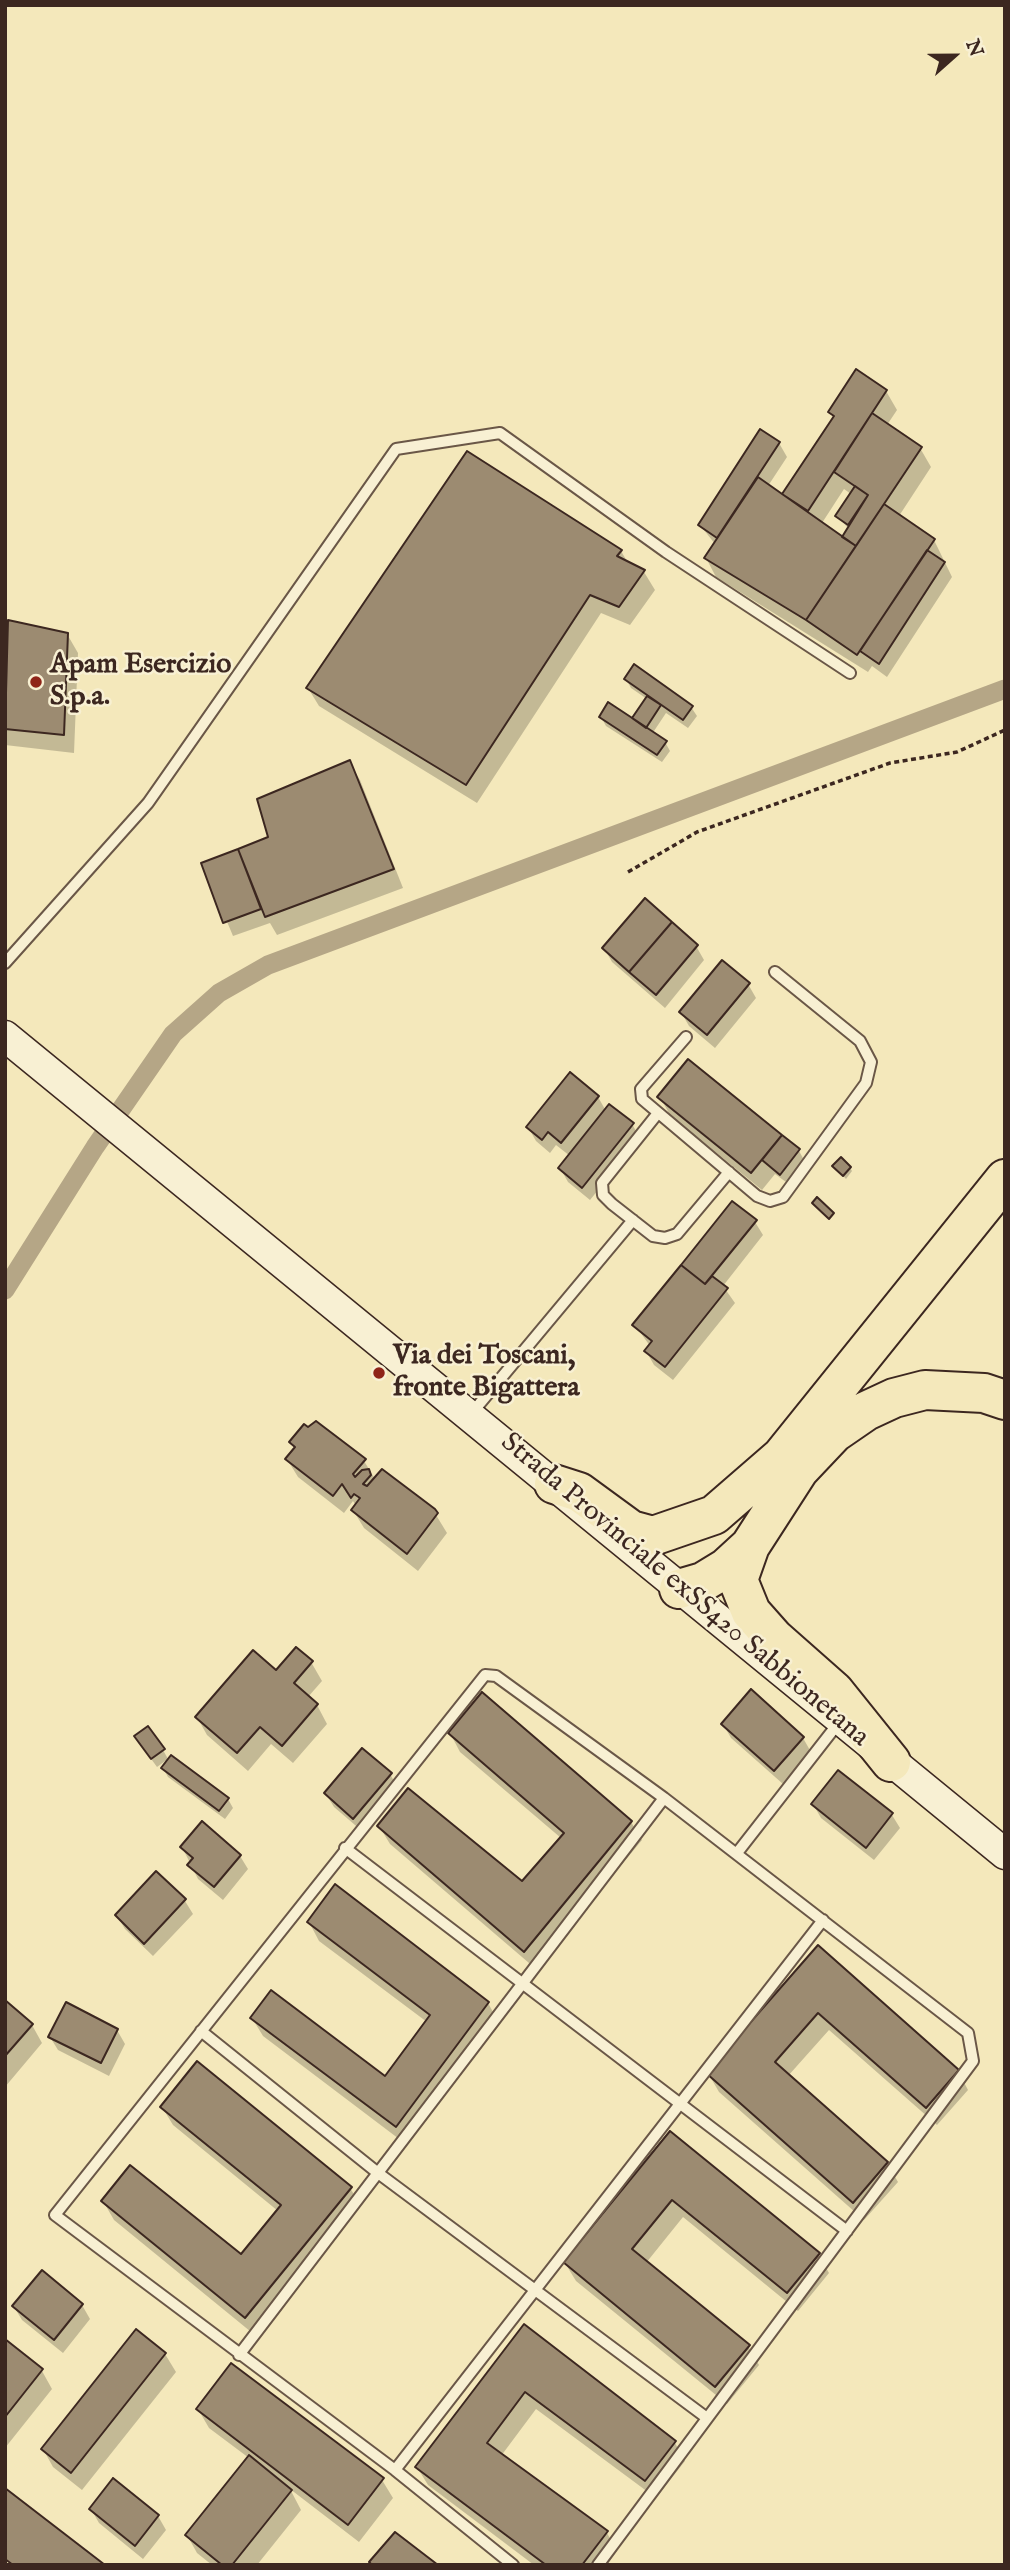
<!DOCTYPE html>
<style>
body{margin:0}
#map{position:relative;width:1010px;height:2570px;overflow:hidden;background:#f4e8bb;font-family:"IM FELL English",serif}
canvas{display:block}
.frame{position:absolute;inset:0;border:7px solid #3c2720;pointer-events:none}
.north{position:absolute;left:919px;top:21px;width:70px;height:70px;-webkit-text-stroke:5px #f8f0d3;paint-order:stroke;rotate:69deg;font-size:19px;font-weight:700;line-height:28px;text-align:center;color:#3c2720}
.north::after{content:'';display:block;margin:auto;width:24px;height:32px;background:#3c2720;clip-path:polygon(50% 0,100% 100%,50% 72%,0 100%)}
</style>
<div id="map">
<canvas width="1010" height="2570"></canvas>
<div class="frame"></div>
<div class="north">N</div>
</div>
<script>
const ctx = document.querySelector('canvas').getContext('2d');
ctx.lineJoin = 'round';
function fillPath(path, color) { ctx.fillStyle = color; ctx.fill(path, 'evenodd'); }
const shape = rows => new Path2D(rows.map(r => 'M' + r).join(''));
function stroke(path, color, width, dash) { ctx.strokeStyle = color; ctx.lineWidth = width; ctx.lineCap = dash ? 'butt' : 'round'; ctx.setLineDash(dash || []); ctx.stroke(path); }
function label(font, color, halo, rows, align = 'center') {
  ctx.font = font + ' "IM FELL English",serif'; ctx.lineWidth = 5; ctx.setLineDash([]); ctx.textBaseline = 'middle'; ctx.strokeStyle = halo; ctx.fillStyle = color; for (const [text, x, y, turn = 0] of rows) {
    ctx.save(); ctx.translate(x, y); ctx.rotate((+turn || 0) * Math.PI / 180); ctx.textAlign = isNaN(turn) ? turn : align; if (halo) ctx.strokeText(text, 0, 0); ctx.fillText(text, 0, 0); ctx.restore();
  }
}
fillPath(shape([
 [886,391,897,410,887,425,920,448,931,467,899,516,934,540,952,577,887,677,872,666,868,672,716,577,706,558,715,544,700,525,760,431,779,443,787,457,768,486,782,496,834,418,830,412],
 [844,489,851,494,837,516,849,529,843,539,822,523],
 [621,551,628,563,644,572,655,590,630,625,601,613,477,803,319,706,308,688],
 [9,622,67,634,78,653,74,753,5,745,5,647],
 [626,679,691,707,697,716,688,728,666,713,652,734,665,742,670,751,662,762,606,726,601,717,632,721,647,699,631,688],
 [349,762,360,780,403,888,277,935,270,923,233,936,203,864,243,857,270,838],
 [696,946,704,960,665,1008,612,962,604,948],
 [748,984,756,998,715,1048,689,1026,681,1012],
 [688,1061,799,1151,804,1160,786,1182,775,1174,762,1190,670,1115,660,1097],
 [598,1097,606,1111,632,1124,640,1138,590,1200,568,1182,560,1168,570,1156,556,1145,550,1153,536,1141,528,1127],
 [835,1167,850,1168,852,1171,846,1179],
 [755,1222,763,1235,723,1286,735,1303,673,1380,654,1365,646,1351,650,1346,635,1325],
 [291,1442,364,1461,375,1479,436,1515,447,1533,418,1571,364,1528,353,1510,356,1506,353,1501,344,1513,298,1477,287,1459,295,1450],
 [311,1662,322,1681,308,1697,317,1705,327,1724,293,1763,271,1744,248,1771,207,1735,197,1717,276,1673],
 [723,1724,803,1738,811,1752,783,1784,731,1738],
 [450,1733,631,1822,642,1840,536,1969,390,1844,379,1826,523,1884,561,1838,460,1752],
 [141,1745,163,1750,168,1759,157,1767],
 [163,1768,228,1799,233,1808,225,1819,168,1777],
 [839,1772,892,1815,900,1828,874,1860,821,1818,813,1804],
 [390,1774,398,1788,362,1831,334,1807,326,1794],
 [182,1847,240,1856,248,1869,223,1900,198,1879],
 [157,1874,185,1901,193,1914,153,1956,125,1929,117,1916],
 [309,1922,488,2003,498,2021,407,2145,263,2036,252,2018,385,2078,427,2022,319,1941],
 [818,1948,958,2071,968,2090,937,2125,829,2030,788,2076,887,2163,898,2182,864,2220,719,2092,708,2073],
 [5,2002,32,2025,42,2043,5,2087],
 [117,2030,125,2044,109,2076,58,2050,50,2037],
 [162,2107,350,2188,361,2206,256,2336,114,2220,103,2201,241,2257,278,2211,173,2125],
 [671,2133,818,2254,829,2273,798,2311,683,2217,646,2263,748,2346,759,2365,727,2404,576,2281,565,2263],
 [42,2273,82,2305,90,2319,63,2353,22,2320,14,2307],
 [525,2326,675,2443,685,2461,656,2498,536,2409,501,2456,607,2533,617,2551,607,2565,534,2565,428,2485,417,2467],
 [5,2341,42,2371,52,2389,5,2448],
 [165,2354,176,2372,82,2490,53,2467,43,2449],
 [198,2409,382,2480,393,2498,359,2542,290,2489,301,2510,257,2565,212,2565,197,2553,187,2535,249,2458,209,2428],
 [91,2509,158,2516,166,2530,143,2559,99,2523]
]), '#0003');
stroke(shape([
 [5,1290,95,1147,173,1034,219,993,268,965,1005,689]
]), '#b5a686', 19);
const building = shape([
 [856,369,887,390,808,511,782,494,834,416,828,412,856,369],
 [872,413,922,447,856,546,842,537,868,495,834,472,872,413],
 [760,429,780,442,717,538,698,525,760,429],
 [467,451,622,550,617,556,645,570,619,607,590,595,466,785,306,688,467,451],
 [758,477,856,546,806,620,704,558,758,477],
 [855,486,868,495,848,525,835,516,855,486],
 [884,504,935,539,857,655,806,620,884,504],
 [927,550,945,562,879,664,860,651,927,550],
 [8,620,68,633,64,735,5,729,8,620],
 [634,664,693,706,683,720,624,679,634,664],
 [647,696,661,705,646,728,632,718,647,696],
 [608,702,667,741,657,755,599,717,608,702],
 [350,760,394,869,265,917,238,849,268,837,257,799,350,760],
 [238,849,261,909,223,923,201,863,238,849],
 [645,898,672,922,629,972,602,948,645,898],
 [672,922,698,945,656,995,629,972,672,922],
 [722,960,750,983,707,1035,679,1012,722,960],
 [688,1059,782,1135,751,1173,657,1097,688,1059],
 [570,1072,599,1096,561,1143,548,1132,542,1140,526,1127,570,1072],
 [609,1104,634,1123,582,1188,558,1168,609,1104],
 [782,1135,800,1149,780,1175,762,1160,782,1135],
 [841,1157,851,1167,843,1176,832,1166,841,1157],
 [817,1197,834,1213,829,1219,812,1203,817,1197],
 [732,1201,757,1220,705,1284,681,1265,732,1201],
 [681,1265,705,1284,712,1276,728,1288,665,1367,644,1351,652,1341,632,1325,681,1265],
 [316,1421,366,1459,353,1474,355,1477,362,1470,369,1469,371,1475,363,1484,367,1486,382,1469,435,1509,438,1513,407,1554,351,1510,360,1498,354,1494,351,1498,342,1484,333,1496,285,1459,295,1447,289,1442,304,1424,308,1427,316,1421],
 [296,1647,313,1661,294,1683,318,1704,282,1746,260,1727,237,1753,195,1717,253,1650,276,1670,296,1647],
 [751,1689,804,1737,774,1771,721,1724,751,1689],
 [482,1692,632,1821,524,1952,377,1826,408,1788,522,1881,564,1833,448,1733,482,1692],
 [148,1726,165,1749,151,1759,134,1736,148,1726],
 [362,1748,392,1773,353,1819,324,1793,362,1748],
 [171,1755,229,1798,219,1811,161,1768,171,1755],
 [838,1770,893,1813,866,1848,811,1804,838,1770],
 [202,1821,241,1855,214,1887,187,1865,193,1858,180,1847,202,1821],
 [156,1871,186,1899,144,1944,115,1915,156,1871],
 [335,1884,489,2002,396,2127,250,2018,271,1990,385,2076,430,2015,307,1922,335,1884],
 [818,1945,959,2070,926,2108,818,2013,775,2062,888,2162,853,2203,706,2073,818,1945],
 [5,2000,33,2024,5,2056,5,2000],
 [66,2002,118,2029,101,2063,48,2037,66,2002],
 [197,2061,352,2187,245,2318,101,2201,130,2165,241,2254,281,2205,160,2107,197,2061],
 [670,2131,820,2253,787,2293,672,2200,632,2249,750,2345,715,2387,563,2262,670,2131],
 [42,2270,83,2304,54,2340,12,2306,42,2270],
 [524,2324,676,2441,645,2481,525,2392,487,2443,608,2531,582,2565,546,2565,415,2467,524,2324],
 [136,2329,166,2353,71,2473,41,2449,136,2329],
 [5,2339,43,2369,5,2417,5,2339],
 [231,2363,384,2478,348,2525,196,2409,231,2363],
 [249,2455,292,2490,232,2565,222,2565,185,2535,249,2455],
 [113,2478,159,2515,135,2546,89,2509,113,2478],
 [5,2488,105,2565,13,2565,5,2559,5,2488],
 [395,2532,438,2565,372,2565,369,2562,395,2532]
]);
fillPath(building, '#9c8b71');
stroke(building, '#3c2720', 2);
const lane = shape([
 [5,963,148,803,396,449,500,433,666,552,850,673],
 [686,1037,641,1089,642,1099,757,1196,770,1201,783,1197,866,1083,871,1062,860,1041,775,972],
 [658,1113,602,1183,603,1195,612,1204,653,1236,665,1238,677,1234,729,1172],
 [471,1414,633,1220],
 [345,1848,847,2231],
 [737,1853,840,1721],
 [201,2031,378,2173,707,2418],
 [239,2355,664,1798],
 [395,2470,823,1920],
 [513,2565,395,2470,55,2215,485,1675,496,1676,664,1798,968,2033,973,2061,598,2565]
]);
const secondary = shape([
 [5,1036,1005,1854]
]);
const highway = shape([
 [554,1484,579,1492,631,1530,653,1536,714,1515,782,1456,1005,1179],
 [679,1589,703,1582,726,1568,750,1546],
 [891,1762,834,1691,774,1638,751,1612,738,1580,750,1546,799,1470,834,1433,866,1411,894,1398,925,1390,984,1393,1005,1400]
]);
stroke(lane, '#6a5747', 14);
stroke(secondary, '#3c2720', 33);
stroke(highway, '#3c2720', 42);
stroke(shape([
 [628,872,697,832,890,763,957,752,1005,730]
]), '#3c2720', 3.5, [5, 3.5]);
stroke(lane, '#f8f0d3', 10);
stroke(secondary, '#f8f0d3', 30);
stroke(highway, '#f4e8bb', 38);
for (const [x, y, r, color] of [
 [36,682,7,"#8f2418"],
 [379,1373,7,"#8f2418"]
]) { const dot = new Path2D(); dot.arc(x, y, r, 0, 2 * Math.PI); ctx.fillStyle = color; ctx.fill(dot); stroke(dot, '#f8f0d3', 2.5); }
label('bold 28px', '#3c2720', '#f8f0d3', [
 ["Apam Esercizio",50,666],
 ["S.p.a.",50,698],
 ["Via dei Toscani,",393,1357],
 ["fronte Bigattera",393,1389]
], 'left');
label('28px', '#3c2720', '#f8f0d3', [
 ["Strada Provinciale exSS420 Sabbionetana",684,1591,40]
]);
</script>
